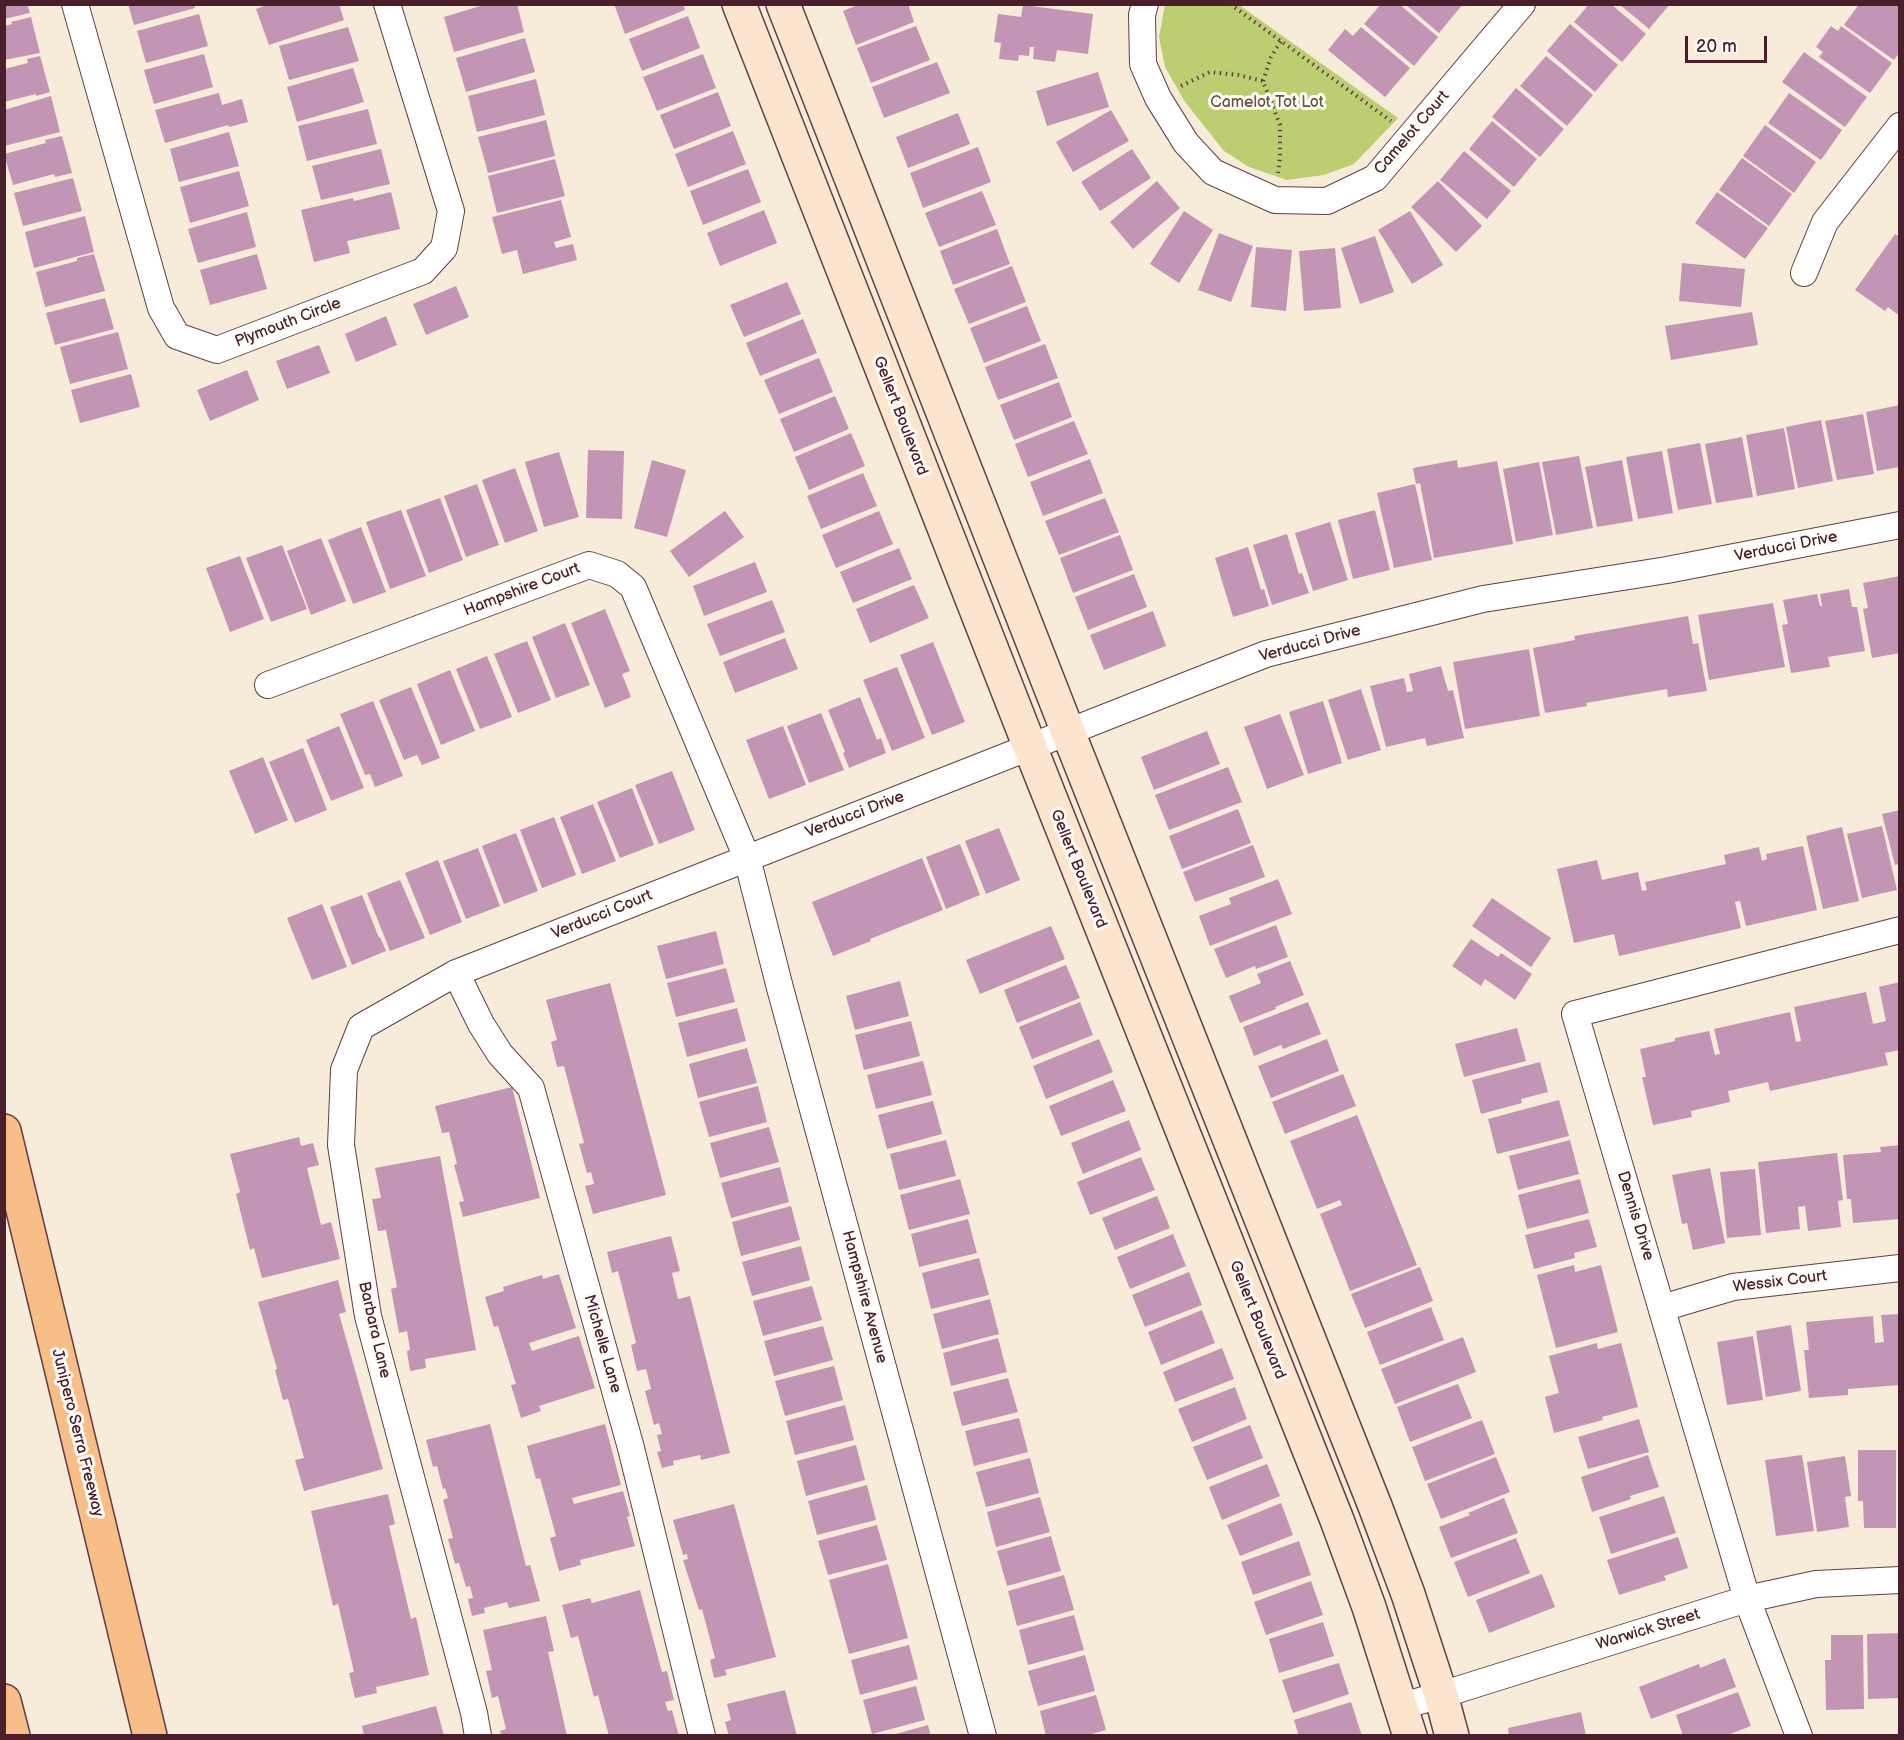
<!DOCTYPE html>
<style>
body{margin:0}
#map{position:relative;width:1904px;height:1740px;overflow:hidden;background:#f7ebd9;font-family:"Balsamiq Sans",sans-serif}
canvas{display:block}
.frame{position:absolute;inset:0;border:6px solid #4a1f2b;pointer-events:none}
.scale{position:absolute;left:1685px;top:36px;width:82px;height:27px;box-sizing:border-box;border:3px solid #4a1f2b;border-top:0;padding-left:8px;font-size:18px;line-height:21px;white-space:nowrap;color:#4a1f2b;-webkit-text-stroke:4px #fdfcf7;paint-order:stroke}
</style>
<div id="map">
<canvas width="1904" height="1740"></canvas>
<div class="frame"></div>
<div class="scale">20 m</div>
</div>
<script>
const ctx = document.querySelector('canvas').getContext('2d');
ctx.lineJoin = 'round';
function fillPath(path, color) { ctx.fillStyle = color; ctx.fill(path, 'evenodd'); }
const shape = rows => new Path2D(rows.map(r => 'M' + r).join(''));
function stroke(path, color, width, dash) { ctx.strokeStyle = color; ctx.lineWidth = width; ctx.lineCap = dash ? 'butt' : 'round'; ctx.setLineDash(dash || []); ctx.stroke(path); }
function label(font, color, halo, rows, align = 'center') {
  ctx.font = font + ' "Balsamiq Sans",sans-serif'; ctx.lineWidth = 6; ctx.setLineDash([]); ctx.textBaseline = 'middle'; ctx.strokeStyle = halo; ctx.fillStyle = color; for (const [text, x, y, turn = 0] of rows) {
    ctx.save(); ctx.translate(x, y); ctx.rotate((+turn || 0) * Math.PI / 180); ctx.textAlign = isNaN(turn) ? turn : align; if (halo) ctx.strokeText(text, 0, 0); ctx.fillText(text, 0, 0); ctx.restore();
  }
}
fillPath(shape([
 [1165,5,1239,5,1398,118,1354,164,1324,175,1287,180,1249,167,1224,151,1185,102,1165,67,1159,37]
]), '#bcce71');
fillPath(shape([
 [4,4,27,4,30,13,4,19],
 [128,4,194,4,195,8,134,25],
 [270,4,339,4,344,20,269,45,256,9],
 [487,4,517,4,524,32,454,52,444,17],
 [614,4,683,4,685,10,625,34],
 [860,4,908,4,914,22,856,45,843,11],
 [1381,4,1399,4,1438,37,1414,66,1364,24],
 [1405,4,1463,4,1439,33],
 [1589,4,1611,4,1646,34,1622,62,1574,22],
 [1619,4,1670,4,1649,29],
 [1859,4,1900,4,1900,52,1894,60,1844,25],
 [1023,5,1093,14,1088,54,1057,50,1055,62,1033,59,1034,47,1030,47,1029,56,1019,55,1018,61,999,59,1001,43,994,42,998,14,1021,17],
 [199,14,208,46,146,63,137,31],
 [688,16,700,48,642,71,629,39],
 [31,17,40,53,4,60,4,26,12,24,11,22],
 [1570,24,1618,65,1595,92,1547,51],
 [916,26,930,60,871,83,857,48],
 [1831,26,1838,31,1841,26,1892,63,1870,93,1819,57,1823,52,1816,47],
 [348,27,359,61,289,80,279,46],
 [1361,27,1410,68,1385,97,1328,50,1345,29,1353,36],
 [525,38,535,72,466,92,456,58],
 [1804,52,1867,97,1845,127,1782,82],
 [204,54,213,87,154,104,144,70],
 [703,54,716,88,657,111,643,77],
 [40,56,50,92,36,96,36,94,4,102,4,69,28,63,27,59],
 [1546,56,1593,95,1567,126,1520,86],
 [937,62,950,93,884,118,872,87],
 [353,68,364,102,297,122,287,87],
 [1098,72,1109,107,1047,126,1036,91],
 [536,79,545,115,477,132,468,96],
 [1516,88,1564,129,1540,157,1492,117],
 [718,92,731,126,674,149,660,115],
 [219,93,222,105,242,99,248,122,229,127,228,125,165,143,155,110],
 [1789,93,1842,130,1821,160,1768,123],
 [51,96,60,132,4,146,4,110],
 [368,109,377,144,307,161,298,126],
 [1111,110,1129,141,1073,172,1056,142],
 [958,113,970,144,908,168,896,137],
 [546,120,555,156,488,173,478,137],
 [1492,121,1537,159,1514,187,1469,149],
 [1765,125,1816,162,1794,193,1743,156],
 [733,131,746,164,688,187,675,154],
 [229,132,239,166,179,182,170,149],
 [62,136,72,173,55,177,54,174,13,185,4,154,46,143,45,140],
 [978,147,991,182,923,208,910,173],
 [381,149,390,184,321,200,312,166],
 [1132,149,1151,178,1100,211,1081,182],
 [1464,151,1511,191,1487,219,1440,180],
 [1742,158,1792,194,1769,226,1719,190],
 [555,159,565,196,497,213,488,176],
 [748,169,761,202,703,225,690,191],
 [239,171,249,206,190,223,180,187],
 [73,178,82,211,23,226,14,193],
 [1157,181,1180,208,1133,249,1110,222],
 [1438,181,1482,226,1456,252,1411,207],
 [982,191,996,225,939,247,925,213],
 [391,192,400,229,347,241,350,253,314,262,301,210,353,198,354,201],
 [1717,192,1768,228,1745,259,1695,223],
 [561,200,571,237,554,242,556,248,573,244,577,260,523,274,517,250,502,254,492,217],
 [764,210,777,243,720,266,707,233],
 [1184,211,1213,230,1179,283,1150,264],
 [1410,211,1443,265,1412,284,1378,230],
 [247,212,256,247,198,263,188,229],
 [85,216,94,252,34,268,25,232],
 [997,229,1010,264,953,285,940,251],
 [1219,233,1253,246,1231,302,1198,290],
 [1895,234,1900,237,1900,311,1897,314,1888,307,1885,311,1855,290],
 [1375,236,1394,292,1360,304,1341,248],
 [1256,247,1292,250,1286,311,1251,307],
 [1335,248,1341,308,1304,311,1299,251],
 [94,254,105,291,45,307,36,272,77,261,77,258],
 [257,254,267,289,210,305,200,270],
 [1682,263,1745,269,1741,307,1679,301],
 [1012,266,1026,302,969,324,954,289],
 [787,282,801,314,744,337,730,305],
 [456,286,469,317,426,335,413,304],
 [105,298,114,329,55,345,46,313],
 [1027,306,1041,341,984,363,970,328],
 [1752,312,1758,345,1671,360,1665,326],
 [386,316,397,345,356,362,345,334],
 [803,319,817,353,760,376,746,343],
 [118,332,128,369,70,384,60,347],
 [1045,344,1058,378,998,400,985,367],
 [319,345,330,373,287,389,276,361],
 [819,358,833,392,779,414,764,380],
 [247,370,259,400,210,421,197,390],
 [131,374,140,407,80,423,71,390],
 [1059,382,1072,417,1014,440,1000,405],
 [835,396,849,429,794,452,780,419],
 [1900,405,1900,467,1877,471,1866,412],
 [1863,414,1874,474,1837,480,1825,421],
 [1821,420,1833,481,1798,488,1786,427],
 [1074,421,1088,454,1028,477,1015,444],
 [1784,428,1795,489,1757,496,1746,435],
 [851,433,865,466,809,490,795,457],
 [1742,437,1753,497,1716,503,1705,444],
 [1700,443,1712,504,1678,510,1667,449],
 [588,450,624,451,622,519,586,518],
 [1662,451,1673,513,1638,519,1626,457],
 [559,452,579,517,544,527,525,462],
 [1579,456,1593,528,1556,535,1542,462],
 [1090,459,1103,493,1043,516,1030,482],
 [652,460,686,470,667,537,634,528],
 [1457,460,1458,468,1497,461,1513,544,1434,558,1420,483,1416,484,1413,468],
 [1622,460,1633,521,1597,527,1585,467],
 [1539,462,1553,535,1516,542,1503,469],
 [515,468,538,531,505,543,482,480],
 [863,473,877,506,821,529,807,496],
 [477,484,499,545,466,557,444,496],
 [1415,484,1432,560,1394,568,1377,493],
 [440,498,463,560,429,573,406,510],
 [1105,498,1119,532,1059,555,1045,521],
 [401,510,426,576,390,589,366,522],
 [1375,510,1390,570,1353,579,1338,520],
 [725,511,744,537,689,577,670,551],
 [879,511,893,544,836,568,822,535],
 [1330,522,1348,580,1313,591,1295,533],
 [361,527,386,592,353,604,328,540],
 [1287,534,1299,574,1302,573,1309,593,1272,605,1253,545],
 [1120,535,1133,570,1073,593,1060,558],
 [321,538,346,601,311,615,287,551],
 [282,545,307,609,271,622,246,558],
 [1248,547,1261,590,1264,589,1269,606,1233,617,1215,558],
 [899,548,912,579,853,603,840,572],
 [240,556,264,619,230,632,206,568],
 [755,562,767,592,704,616,693,586],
 [1134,574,1147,607,1088,630,1075,597],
 [1900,576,1900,653,1872,658,1863,609,1868,608,1863,583],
 [914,585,929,618,870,643,856,609],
 [1849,589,1852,607,1857,607,1865,651,1828,657,1830,667,1791,673,1782,625,1788,624,1783,600,1817,594,1820,606,1822,606,1820,594],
 [772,600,785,632,720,656,707,624],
 [1773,603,1785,667,1709,680,1698,615],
 [605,609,630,671,622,674,631,697,605,708,571,623],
 [1153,611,1166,646,1104,670,1090,635],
 [1688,616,1693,644,1698,643,1707,691,1668,697,1667,689,1586,703,1587,706,1545,713,1533,648,1575,640,1574,636],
 [565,623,590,685,556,698,532,637],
 [785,638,798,669,735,693,723,662],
 [527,641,551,700,518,713,494,654],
 [933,642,965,722,932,735,900,655],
 [1529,649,1540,716,1465,729,1453,662],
 [487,656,512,717,480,729,456,669],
 [1441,666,1448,691,1453,690,1464,738,1427,746,1425,738,1386,747,1370,686,1404,678,1407,692,1413,691,1409,674],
 [897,667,925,738,892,751,863,680],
 [450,670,475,731,441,745,417,684],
 [411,687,440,758,422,765,417,755,404,760,379,700],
 [1361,689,1381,750,1348,760,1328,700],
 [860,697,877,740,881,738,886,753,849,768,843,753,845,752,828,710],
 [373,701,403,776,375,787,370,774,365,775,340,714],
 [1323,701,1342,763,1308,774,1289,712],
 [821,713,844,770,809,783,787,726],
 [1280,714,1304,775,1267,789,1244,727],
 [339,726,364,788,331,801,306,740],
 [783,726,806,785,769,799,746,740],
 [1207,731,1220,764,1154,790,1141,757],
 [303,748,327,810,295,823,269,762],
 [263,757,288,820,255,834,229,771],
 [1228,767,1242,802,1169,830,1155,795],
 [672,771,695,830,659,844,635,785],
 [632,788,654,845,620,858,597,802],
 [593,804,616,861,582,874,560,817],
 [1238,809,1251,843,1182,869,1169,836],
 [1900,810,1900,864,1895,865,1882,814],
 [554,817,576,875,542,888,520,830],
 [1882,826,1897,890,1862,898,1847,834],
 [1842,827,1859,901,1823,909,1806,836],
 [999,828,1020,880,986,894,965,841],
 [516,833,538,891,504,904,482,846],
 [960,844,980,895,946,909,926,857],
 [1253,845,1265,877,1195,902,1183,872],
 [1803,846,1817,910,1746,926,1740,901,1735,902,1741,928,1619,956,1614,934,1574,943,1557,869,1597,860,1602,880,1638,872,1642,891,1647,890,1645,882,1726,864,1724,855,1759,847,1762,861,1767,859,1766,854],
 [478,848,500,906,466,919,443,861],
 [922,858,943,910,870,939,871,941,833,956,812,902],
 [438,860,462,922,430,935,405,873],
 [1278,879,1292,914,1210,946,1199,916,1231,904,1229,898],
 [400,880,425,938,390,951,367,893],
 [362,895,379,938,380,937,386,951,352,965,330,907],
 [1492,898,1551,938,1531,967,1472,926],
 [322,904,347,967,312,980,287,918],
 [1276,925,1288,957,1256,969,1255,966,1226,978,1214,949],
 [1051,926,1065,959,980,994,966,960],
 [716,931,724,964,666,979,657,946],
 [1471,939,1498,957,1501,953,1532,974,1515,1000,1485,979,1481,986,1452,966],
 [1290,961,1304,995,1275,1007,1276,1009,1240,1023,1229,996,1261,983,1257,974],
 [1066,965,1080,998,1017,1023,1004,990],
 [726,968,735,1002,676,1017,667,983],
 [900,981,909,1016,855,1030,846,996],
 [1900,982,1900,1050,1885,1053,1888,1065,1770,1091,1768,1082,1728,1091,1730,1102,1691,1111,1692,1117,1653,1125,1642,1077,1646,1077,1640,1049,1675,1041,1675,1038,1709,1031,1715,1055,1720,1054,1714,1029,1790,1012,1796,1042,1801,1041,1794,1007,1866,992,1873,1024,1886,1021,1879,987],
 [610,983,666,1195,593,1214,585,1186,594,1184,591,1172,587,1173,579,1144,584,1143,564,1066,557,1067,551,1042,557,1040,546,1000],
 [1080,1002,1093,1035,1032,1059,1019,1027],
 [1308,1002,1321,1034,1283,1049,1281,1045,1254,1056,1243,1027],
 [737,1008,746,1041,687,1057,678,1023],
 [911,1021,920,1056,864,1070,855,1035],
 [1517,1028,1526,1061,1464,1077,1455,1044],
 [1099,1039,1113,1072,1046,1099,1033,1066],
 [1327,1039,1339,1071,1271,1098,1258,1066],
 [747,1048,757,1083,698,1098,689,1064],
 [923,1061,932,1095,876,1109,867,1075],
 [1540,1062,1548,1092,1521,1099,1522,1103,1481,1114,1472,1080],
 [1343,1074,1356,1106,1285,1134,1272,1102],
 [1113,1080,1126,1111,1061,1136,1049,1106],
 [758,1086,767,1122,709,1137,699,1102],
 [512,1087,540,1198,463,1217,459,1202,464,1201,454,1165,457,1164,449,1132,442,1133,435,1106],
 [1559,1100,1569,1136,1497,1154,1488,1119],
 [933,1101,942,1134,887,1149,878,1115],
 [1357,1115,1417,1265,1350,1291,1320,1214,1342,1205,1340,1200,1317,1209,1290,1141],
 [1129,1120,1141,1150,1083,1174,1071,1143],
 [769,1127,779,1162,720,1178,710,1143],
 [299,1137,301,1146,313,1143,319,1165,307,1168,321,1225,331,1222,340,1259,262,1278,254,1248,250,1250,236,1194,240,1192,230,1154],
 [946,1140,956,1176,899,1190,890,1154],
 [1570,1140,1579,1174,1518,1190,1509,1156],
 [1900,1145,1900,1219,1853,1223,1851,1199,1847,1199,1843,1155,1881,1152,1880,1147],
 [1837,1153,1843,1200,1838,1201,1841,1227,1808,1231,1805,1206,1798,1207,1800,1229,1766,1233,1758,1162],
 [440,1156,476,1350,425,1359,426,1368,410,1371,407,1351,410,1350,407,1331,399,1333,391,1289,397,1287,386,1230,378,1231,372,1199,381,1198,375,1168],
 [1141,1157,1155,1190,1090,1215,1077,1182],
 [780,1167,789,1202,731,1218,721,1183],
 [1710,1168,1725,1243,1693,1250,1687,1223,1682,1224,1672,1175],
 [1755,1169,1761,1235,1727,1238,1720,1172],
 [960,1179,970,1214,909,1230,900,1195],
 [1580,1179,1589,1213,1527,1229,1518,1195],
 [1157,1196,1170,1228,1115,1250,1102,1218],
 [791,1206,800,1240,741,1256,732,1222],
 [968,1219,977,1253,919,1267,911,1234],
 [1589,1219,1597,1247,1574,1253,1575,1258,1534,1269,1525,1235],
 [1173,1234,1186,1266,1130,1289,1117,1257],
 [671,1236,680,1271,672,1273,678,1299,690,1296,730,1453,701,1460,700,1455,673,1461,674,1465,662,1468,657,1452,661,1451,657,1435,662,1434,659,1423,654,1425,645,1391,651,1389,646,1369,637,1371,631,1345,636,1343,618,1271,612,1273,607,1252],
 [801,1246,810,1280,752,1296,742,1262],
 [979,1258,989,1295,931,1309,922,1273],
 [1574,1265,1575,1272,1601,1265,1618,1332,1556,1348,1537,1275],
 [1420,1267,1433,1301,1365,1328,1351,1294],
 [1189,1272,1202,1305,1145,1327,1132,1295],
 [559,1274,576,1328,529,1343,532,1351,579,1336,595,1388,539,1406,541,1411,521,1418,511,1385,516,1384,498,1326,494,1327,485,1297,504,1291,503,1287,542,1275,543,1279],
 [338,1280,346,1312,339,1314,383,1469,304,1491,295,1460,304,1458,288,1399,283,1400,275,1370,277,1369,258,1302],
 [812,1286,822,1320,763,1336,753,1301],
 [990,1299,999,1334,942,1349,933,1314],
 [1431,1307,1444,1340,1380,1365,1367,1332],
 [1202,1310,1215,1343,1161,1365,1148,1332],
 [1900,1314,1900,1385,1848,1389,1848,1395,1809,1398,1804,1350,1809,1350,1806,1322,1873,1316,1875,1343,1884,1342,1881,1315],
 [1791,1325,1801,1391,1766,1397,1756,1331],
 [823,1326,833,1360,774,1376,764,1341],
 [1753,1336,1763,1400,1727,1405,1717,1342],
 [1463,1337,1476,1372,1395,1404,1381,1369],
 [998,1338,1007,1372,951,1386,943,1353],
 [1597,1343,1598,1349,1621,1343,1638,1407,1602,1417,1603,1420,1554,1433,1545,1397,1559,1393,1549,1356],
 [1222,1348,1234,1379,1175,1402,1163,1372],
 [834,1366,843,1400,785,1416,775,1381],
 [1008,1378,1018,1412,962,1426,953,1392],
 [1458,1384,1472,1418,1410,1442,1397,1407],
 [1235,1387,1247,1419,1192,1442,1178,1409],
 [845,1405,854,1440,795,1455,786,1421],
 [1019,1418,1028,1452,974,1466,965,1431],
 [1639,1419,1649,1452,1588,1469,1578,1437],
 [1482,1420,1495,1454,1425,1481,1412,1447],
 [490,1424,526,1566,530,1565,540,1601,509,1608,507,1602,484,1608,485,1613,472,1616,468,1599,473,1598,470,1586,466,1587,459,1563,455,1564,448,1539,453,1538,443,1500,448,1498,445,1488,443,1489,437,1466,433,1467,426,1440],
 [605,1424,621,1485,572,1498,574,1504,623,1491,630,1516,627,1517,635,1546,580,1560,581,1565,559,1571,550,1538,556,1536,540,1478,536,1479,527,1446],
 [1250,1425,1263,1458,1207,1480,1193,1447],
 [856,1445,865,1480,806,1496,797,1461],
 [1858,1450,1896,1450,1896,1528,1864,1528,1863,1501,1858,1501],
 [1648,1455,1659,1487,1630,1496,1631,1499,1592,1512,1581,1477],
 [1802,1455,1814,1531,1776,1536,1765,1460],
 [1845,1456,1851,1496,1845,1497,1849,1527,1817,1532,1807,1462],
 [1496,1457,1510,1492,1441,1519,1427,1484],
 [1030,1458,1039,1493,986,1507,976,1472],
 [1267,1464,1280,1496,1222,1520,1209,1487],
 [867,1485,876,1520,817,1535,808,1501],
 [388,1494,395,1524,389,1526,411,1619,416,1617,429,1675,376,1687,377,1693,355,1698,349,1673,354,1672,338,1604,333,1606,311,1511],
 [1664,1496,1676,1533,1611,1554,1599,1517],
 [1040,1497,1050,1532,996,1547,987,1512],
 [1504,1498,1518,1533,1451,1558,1439,1527,1470,1515,1468,1513],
 [1281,1503,1293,1535,1240,1556,1227,1525],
 [734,1504,776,1657,725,1670,727,1675,714,1678,710,1660,715,1658,702,1609,699,1610,683,1560,688,1559,687,1554,683,1555,673,1520],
 [877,1525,887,1560,828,1575,818,1541],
 [1051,1536,1061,1571,1007,1586,997,1551],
 [1678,1537,1688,1568,1664,1576,1666,1580,1619,1595,1607,1560],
 [1516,1538,1530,1573,1468,1597,1454,1562],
 [1299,1541,1311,1575,1253,1595,1241,1562],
 [888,1564,908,1638,849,1654,829,1580],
 [1542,1574,1555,1607,1489,1633,1476,1600],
 [1064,1575,1074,1610,1017,1626,1008,1591],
 [1311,1581,1323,1615,1266,1635,1254,1602],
 [640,1590,662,1672,667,1671,674,1700,665,1702,668,1711,672,1710,679,1736,609,1736,598,1695,594,1697,578,1636,571,1638,562,1605,590,1598,592,1603],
 [1074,1615,1084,1650,1028,1665,1019,1630],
 [546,1616,554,1651,548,1652,567,1736,501,1736,500,1731,506,1729,498,1696,492,1698,486,1671,492,1670,483,1630],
 [1323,1622,1334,1656,1279,1673,1269,1639],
 [1900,1633,1900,1698,1868,1699,1867,1634],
 [1831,1635,1863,1635,1864,1709,1826,1710,1825,1660,1831,1660],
 [909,1645,918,1679,860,1695,851,1660],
 [1085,1655,1095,1691,1038,1706,1028,1671],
 [1725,1658,1736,1687,1651,1719,1639,1687,1699,1664,1700,1668],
 [1339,1663,1349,1694,1293,1713,1282,1680],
 [916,1686,925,1720,872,1734,863,1700],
 [785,1690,797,1736,729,1736,725,1722,731,1720,727,1704],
 [1738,1692,1751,1726,1725,1736,1683,1736,1676,1715],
 [1096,1695,1106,1730,1084,1736,1046,1736,1040,1711],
 [1351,1702,1362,1736,1299,1736,1294,1720],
 [436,1706,444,1736,364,1736,362,1726],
 [1581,1712,1586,1736,1509,1736,1508,1728],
 [928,1725,931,1736,892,1736,892,1735]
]), '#c395b4');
const minor = shape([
 [75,4,161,308,177,336,217,350,423,271,444,248,451,211,387,4],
 [1145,4,1142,15,1143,64,1158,98,1186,143,1213,172,1275,200,1327,201,1375,178,1522,4],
 [1804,273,1825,222,1900,126],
 [268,685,589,565,617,574,633,587,747,858,780,988,983,1736],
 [456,973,481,1024,500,1054,531,1088,631,1448,702,1736],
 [1662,1308,1733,1287,1900,1268],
 [1402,1706,1441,1695,1747,1599,1816,1584,1900,1580],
 [478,1736,474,1713,368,1316,341,1145,344,1070,361,1027,456,973,1266,654,1483,599,1667,570,1900,525],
 [1799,1736,1747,1599,1575,1014,1900,930]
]);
const secondary = shape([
 [739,4,1030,747,1337,1520,1369,1607,1410,1736],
 [783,4,1068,732,1375,1506,1408,1594,1441,1695,1452,1736]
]);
const motorway = shape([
 [4,1131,150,1736],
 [4,1701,13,1736]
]);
stroke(minor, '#643e45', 28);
stroke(secondary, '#643e45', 36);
stroke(motorway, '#643e45', 36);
stroke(shape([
 [1230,4,1391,121],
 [1263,81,1271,57,1281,41],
 [1181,86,1210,72,1238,75,1263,81,1280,125,1280,157,1278,173]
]), '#643e45', 4, [1.5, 4.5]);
stroke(minor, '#fff', 26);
stroke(secondary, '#fce5cf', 33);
stroke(motorway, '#f7be87', 33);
label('16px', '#6c5440', '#fdfcf7', [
 ["Camelot Tot Lot",1267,103]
]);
label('16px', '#4a1f2b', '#fdfcf7', [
 ["Camelot Court",1412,133,-49],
 ["Plymouth Circle",288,323,-21],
 ["Gellert Boulevard",900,416,69],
 ["Verducci Drive",1786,547,-11],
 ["Hampshire Court",522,590,-21],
 ["Verducci Drive",1310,644,-15],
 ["Verducci Drive",855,815,-21],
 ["Gellert Boulevard",1078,869,68],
 ["Verducci Court",602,915,-22],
 ["Dennis Drive",1635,1216,73],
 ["Wessix Court",1780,1282,-7],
 ["Hampshire Avenue",864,1297,75],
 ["Gellert Boulevard",1257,1320,68],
 ["Barbara Lane",374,1330,77],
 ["Michelle Lane",602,1344,74],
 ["Junipero Serra Freeway",77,1433,76],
 ["Warwick Street",1648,1630,-17]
]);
</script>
